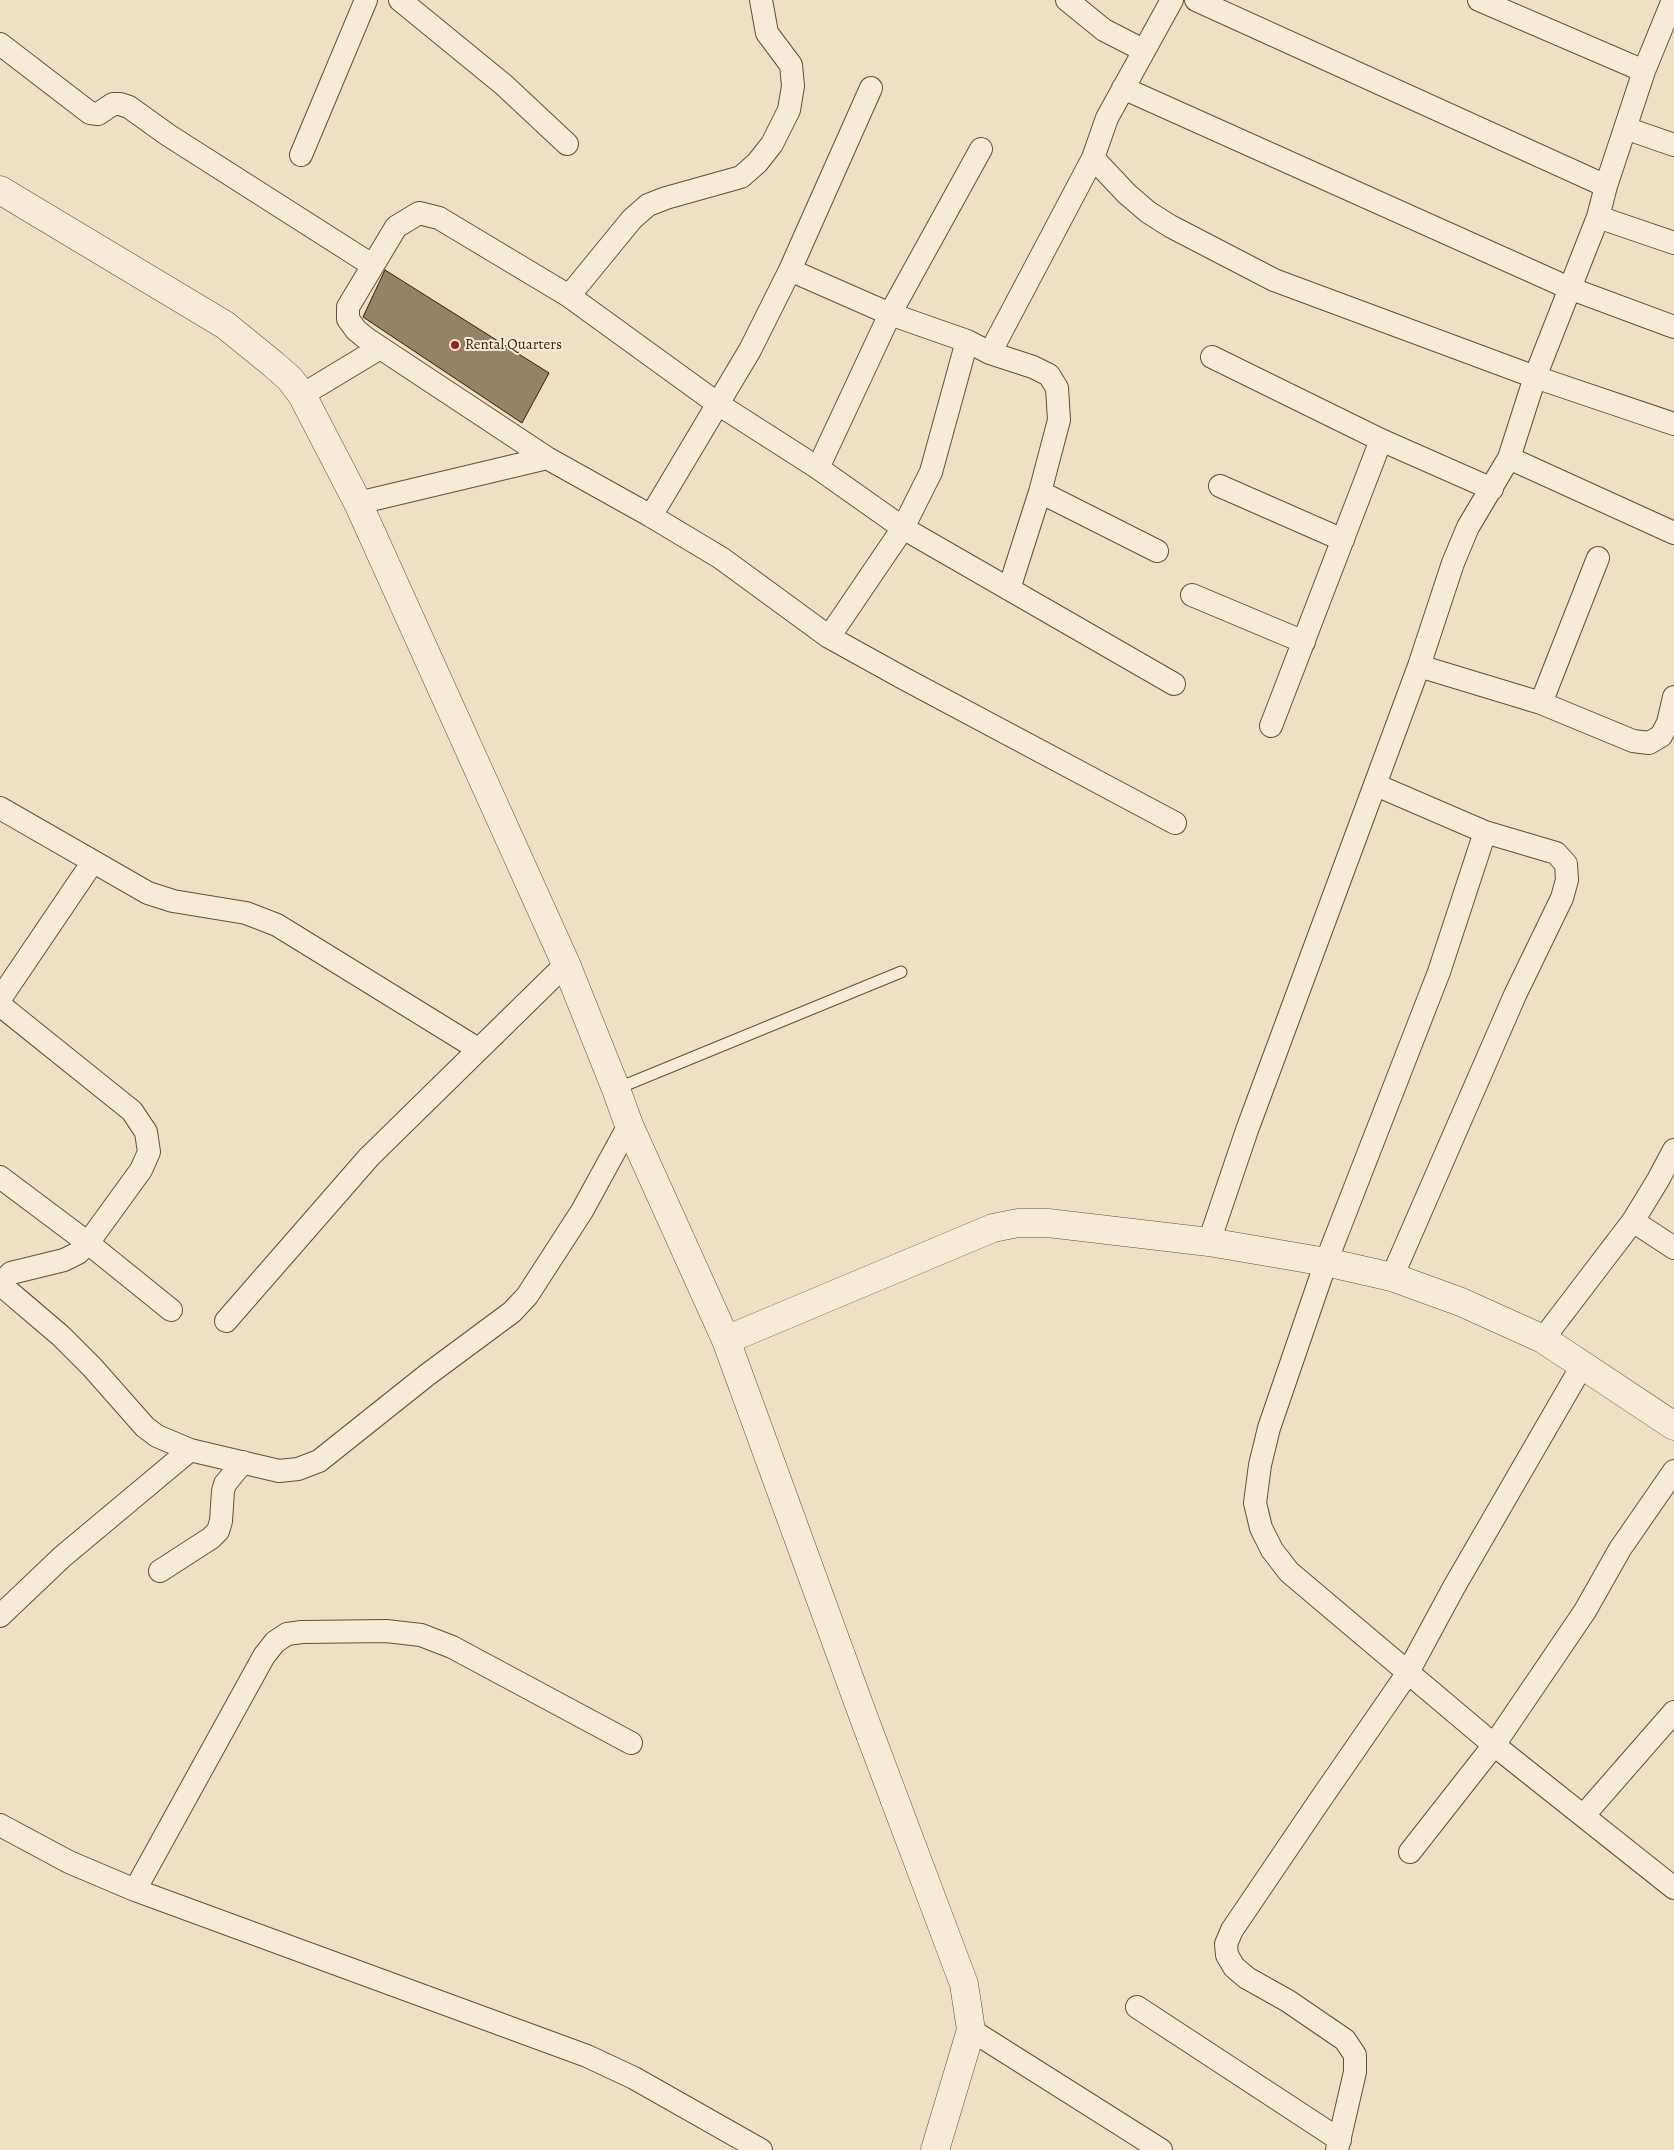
<!DOCTYPE html>
<style>
body{margin:0}
canvas{display:block;background:#efe0c4}
</style>
<canvas width="1674" height="2150"></canvas>
<script>
const ctx = document.querySelector('canvas').getContext('2d');
ctx.lineJoin = 'round';
function fillPath(path, color) { ctx.fillStyle = color; ctx.fill(path, 'evenodd'); }
const shape = rows => new Path2D(rows.map(r => 'M' + r).join(''));
function stroke(path, color, width, dash) { ctx.strokeStyle = color; ctx.lineWidth = width; ctx.lineCap = dash ? 'butt' : 'round'; ctx.setLineDash(dash || []); ctx.stroke(path); }
function label(font, color, halo, rows, align = 'center') {
  ctx.font = font + ' Alegreya,serif'; ctx.lineWidth = 4; ctx.setLineDash([]); ctx.textBaseline = 'middle'; ctx.strokeStyle = halo; ctx.fillStyle = color; for (const [text, x, y, turn = 0] of rows) {
    ctx.save(); ctx.translate(x, y); ctx.rotate((+turn || 0) * Math.PI / 180); ctx.textAlign = isNaN(turn) ? turn : align; if (halo) ctx.strokeText(text, 0, 0); ctx.fillText(text, 0, 0); ctx.restore();
  }
}
const building = shape([
 [385,270,549,373,522,423,363,317,385,270]
]);
fillPath(building, '#968366');
stroke(building, '#361f00', 1);
const service = shape([
 [616,1089,901,972]
]);
const minor = shape([
 [400,0,504,85,567,144],
 [1067,0,1104,30,1143,50],
 [1196,0,1606,186],
 [1479,0,1644,71],
 [0,44,90,113,98,114,113,104,120,104,129,107,168,135,372,265],
 [1123,88,1569,288,1674,327],
 [1625,128,1674,145],
 [301,155,366,0],
 [1093,158,1127,194,1148,212,1170,226,1274,280,1535,377,1674,424],
 [1598,217,1674,243],
 [790,270,890,314,967,341,990,353,1033,367,1049,375,1057,388,1059,420,1040,492,1009,589],
 [569,296,632,219,648,205,666,198,741,177,757,163,772,144,789,110,793,86,791,65,767,33,761,0],
 [990,353,1093,158,1107,118,1172,0],
 [1212,357,1381,440,1492,489],
 [302,395,380,348],
 [1509,458,1674,533],
 [818,468,890,314,981,149],
 [1220,486,1343,540],
 [1040,492,1157,551],
 [358,503,547,458],
 [651,516,750,350,790,270,871,88],
 [1192,595,1304,642],
 [829,637,903,528,931,472,967,341],
 [1419,666,1541,703,1633,741,1649,743,1661,736,1668,723,1674,697],
 [1174,684,903,528,818,468,718,404,569,296,439,218,419,213,396,227,348,307,348,319,356,330,367,339,547,458,651,516,721,558,829,637,903,678,1175,823],
 [1541,703,1598,558],
 [1271,726,1381,440],
 [1376,785,1485,832,1556,853,1566,864,1567,880,1562,898,1515,995,1392,1277],
 [0,808,148,893,173,901,246,913,277,925,478,1049],
 [1485,832,1439,972,1326,1262,1269,1428,1260,1465,1255,1503,1261,1528,1272,1550,1289,1572,1494,1745,1674,1888],
 [0,999,92,863],
 [0,1005,132,1111,146,1132,149,1152,141,1170,88,1243,78,1253,64,1260,11,1273,6,1278,5,1285,7,1290,61,1336,92,1367,145,1427,157,1436,190,1450,279,1471,298,1469,319,1461,427,1375,512,1312,527,1296,582,1211,629,1125],
 [0,1177,88,1243,171,1310],
 [1633,1221,1674,1248],
 [1209,1242,1247,1130,1419,666,1453,563,1468,527,1509,458,1535,377,1598,217,1606,186,1644,71,1673,0],
 [226,1321,369,1157,566,964],
 [1543,1339,1633,1221,1658,1180,1674,1150],
 [160,1571,211,1538,218,1531,221,1521,223,1491,225,1484,243,1462],
 [0,1616,62,1557,190,1450],
 [1584,1815,1674,1712],
 [0,1825,69,1862,135,1890,587,2056,634,2078,761,2150],
 [1410,1852,1494,1745,1585,1611,1620,1549,1674,1471],
 [135,1890,264,1656,275,1642,287,1634,302,1632,386,1631,421,1635,452,1647,631,1743],
 [1137,2007,1340,2140],
 [971,2030,1161,2150],
 [1337,2150,1355,2072,1355,2055,1345,2040,1288,2001,1247,1978,1234,1967,1227,1955,1226,1944,1232,1930,1318,1803,1407,1674,1454,1587,1583,1364]
]);
const tertiary = shape([
 [0,190,225,325,273,364,290,379,302,395,358,503,566,964,616,1089,629,1125,726,1340,865,1721,964,1984,971,2030,935,2150],
 [726,1340,993,1228,1018,1223,1048,1223,1209,1242,1326,1262,1392,1277,1461,1302,1543,1339,1674,1426]
]);
stroke(service, '#644f31', 13);
stroke(minor, '#644f31', 24);
stroke(tertiary, '#644f31', 29);
stroke(service, '#f5ebd9', 11);
stroke(minor, '#f5ebd9', 22);
stroke(tertiary, '#f5ebd9', 28);
for (const [x, y, r, color] of [
 [455,345,5,"#8f2418"]
]) { const dot = new Path2D(); dot.arc(x, y, r, 0, 2 * Math.PI); ctx.fillStyle = color; ctx.fill(dot); stroke(dot, '#f5ebd9', 2); }
label('15px', '#361f00', '#f5ebd9', [
 ["Rental Quarters",465,345]
], 'left');
</script>
